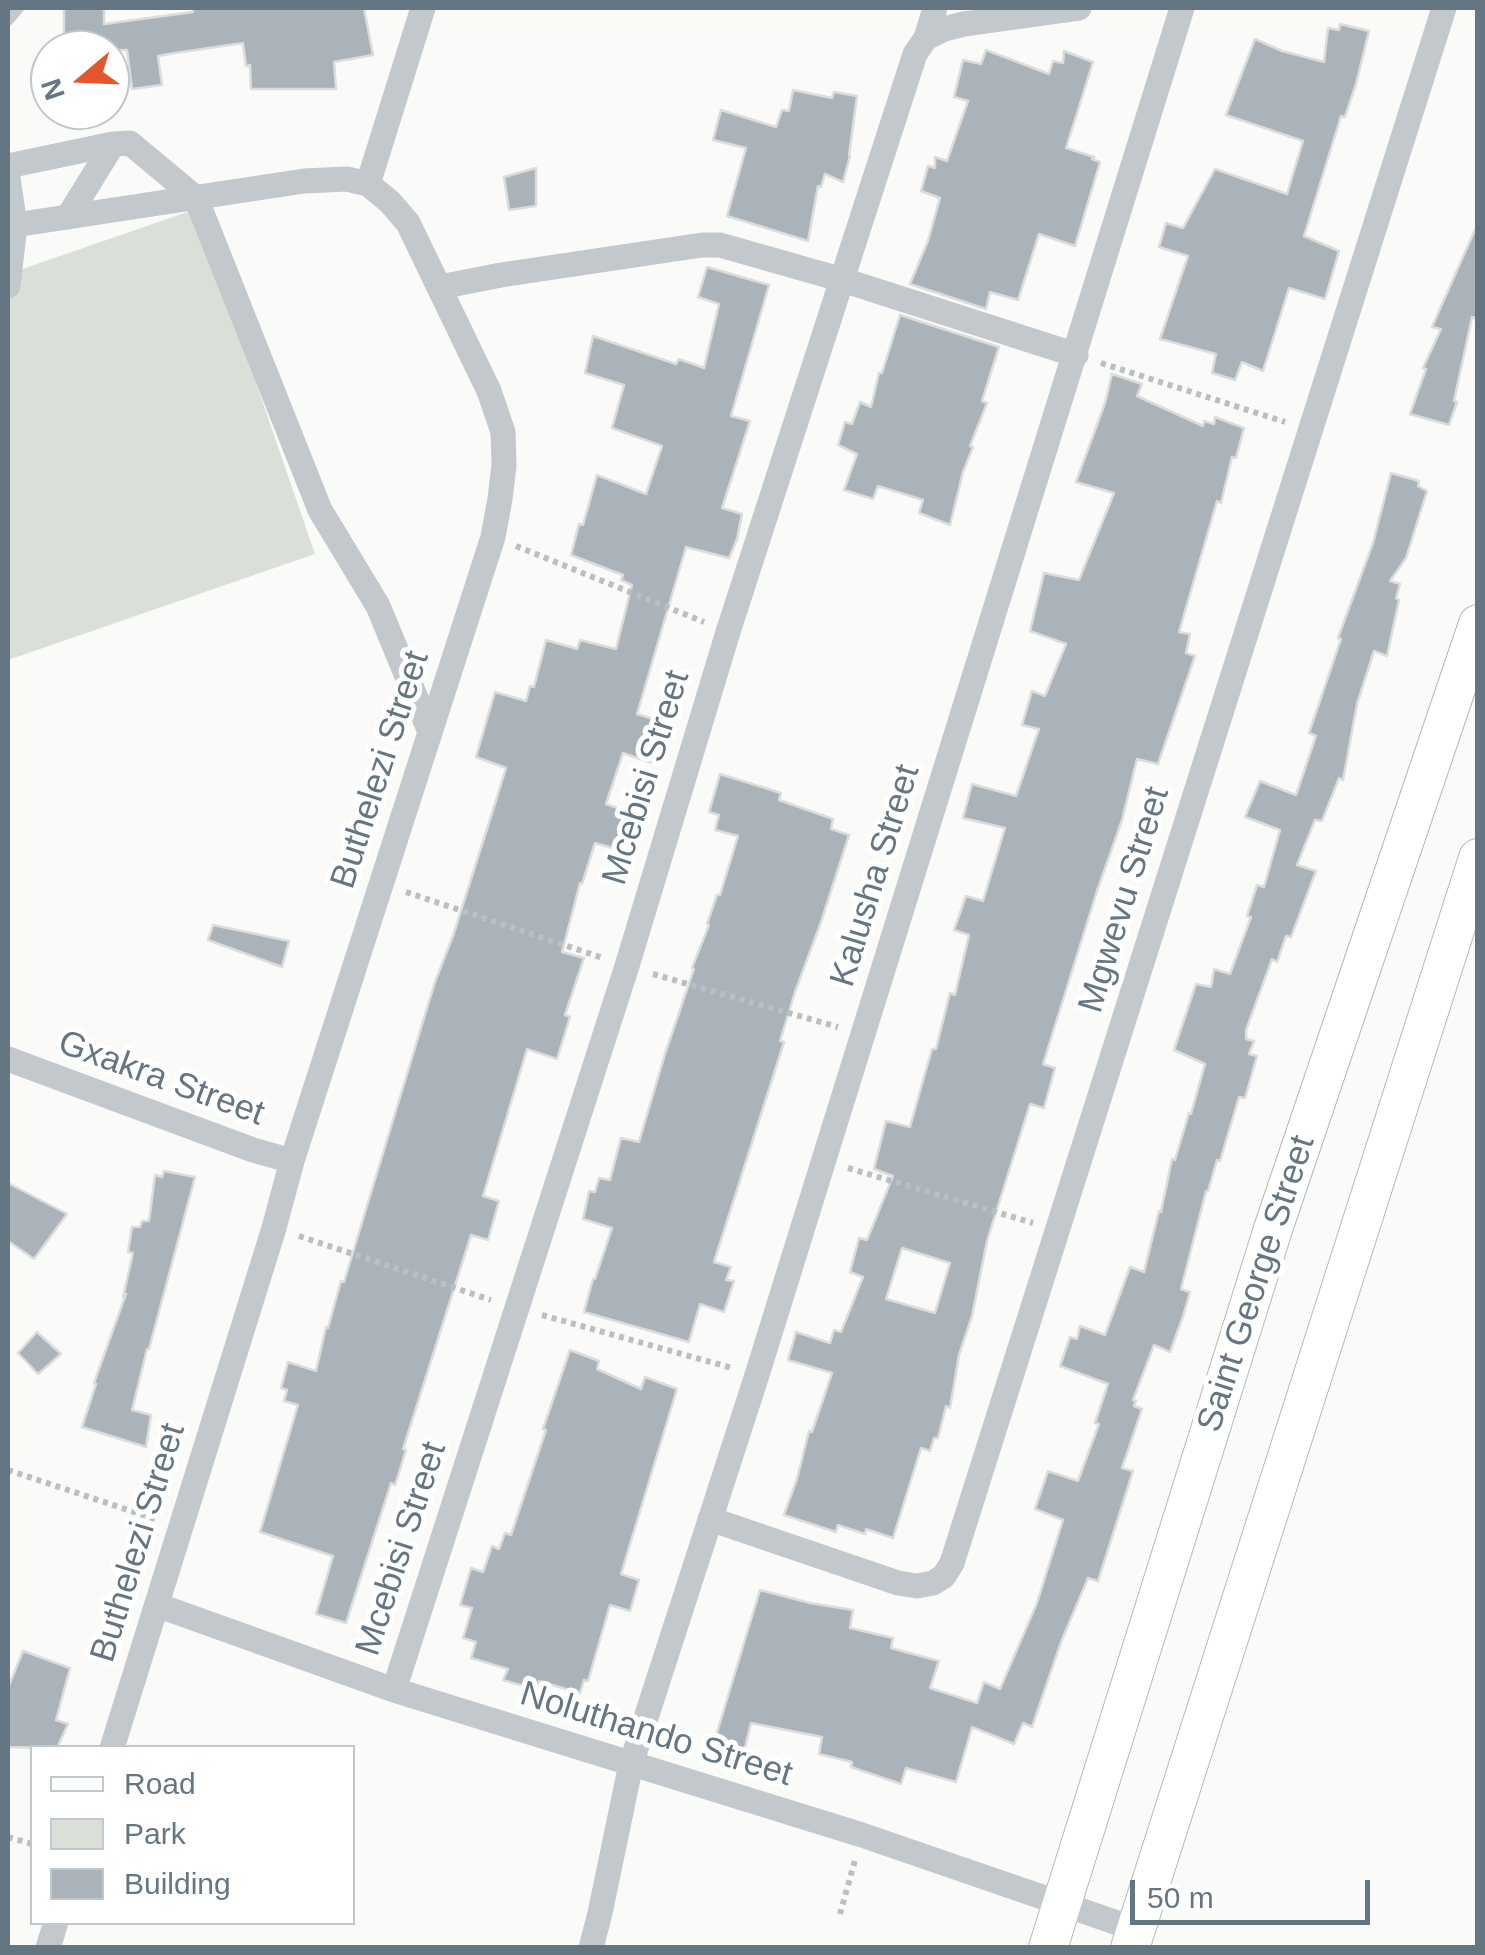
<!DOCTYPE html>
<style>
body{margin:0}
#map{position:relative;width:1485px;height:1955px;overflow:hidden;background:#fafaf8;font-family:Arial,sans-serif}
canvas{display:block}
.frame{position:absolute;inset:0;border:10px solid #657683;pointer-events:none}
.legend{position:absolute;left:30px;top:1745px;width:325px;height:180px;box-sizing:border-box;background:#fff;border:2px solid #c1c8cd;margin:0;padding:12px 18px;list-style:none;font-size:30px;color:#657683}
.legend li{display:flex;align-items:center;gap:20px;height:50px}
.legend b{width:50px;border:2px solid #c1c8cd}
.north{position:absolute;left:30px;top:30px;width:100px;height:100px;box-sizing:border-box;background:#fff;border:2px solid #c1c8cd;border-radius:50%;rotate:251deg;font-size:28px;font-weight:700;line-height:40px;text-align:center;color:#657683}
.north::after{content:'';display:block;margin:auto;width:35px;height:45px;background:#e4572e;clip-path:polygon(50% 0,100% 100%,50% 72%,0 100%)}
.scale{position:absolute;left:1130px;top:1880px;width:240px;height:45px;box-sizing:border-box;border:5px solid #657683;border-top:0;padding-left:12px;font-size:30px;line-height:35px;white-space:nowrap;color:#657683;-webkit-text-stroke:8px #fff;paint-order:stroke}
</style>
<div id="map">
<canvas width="1485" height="1955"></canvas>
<div class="frame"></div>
<ul class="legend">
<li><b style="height:12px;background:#fff"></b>Road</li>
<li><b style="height:28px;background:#dadfd7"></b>Park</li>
<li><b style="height:28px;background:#aab3b9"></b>Building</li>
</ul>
<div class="north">N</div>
<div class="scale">50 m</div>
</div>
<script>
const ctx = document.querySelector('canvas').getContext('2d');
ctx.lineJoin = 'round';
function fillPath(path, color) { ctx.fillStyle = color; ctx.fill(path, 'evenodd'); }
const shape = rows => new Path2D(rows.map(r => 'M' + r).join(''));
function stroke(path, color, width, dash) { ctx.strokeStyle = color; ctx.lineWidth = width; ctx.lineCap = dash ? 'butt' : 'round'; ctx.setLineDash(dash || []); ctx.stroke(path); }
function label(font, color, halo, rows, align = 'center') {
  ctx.font = font + ' Arial,sans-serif'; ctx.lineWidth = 10; ctx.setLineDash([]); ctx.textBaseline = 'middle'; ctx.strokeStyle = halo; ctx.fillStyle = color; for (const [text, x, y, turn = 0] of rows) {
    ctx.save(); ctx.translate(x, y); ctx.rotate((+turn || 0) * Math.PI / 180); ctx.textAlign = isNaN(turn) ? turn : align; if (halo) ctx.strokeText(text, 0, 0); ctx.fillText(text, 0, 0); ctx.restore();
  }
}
fillPath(shape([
 [196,209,315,554,8,660,8,274]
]), '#dadfd7');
const building = shape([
 [64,8,104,8,104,24,193,12,192,8,364,8,373,55,334,62,336,89,251,89,250,65,246,66,243,43,175,53,158,56,162,85,132,89,127,50,64,50,64,8],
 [1340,24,1369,31,1356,84,1345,117,1341,116,1304,236,1339,251,1325,299,1289,288,1263,371,1242,362,1235,380,1212,373,1216,354,1160,339,1188,256,1159,247,1166,223,1183,228,1215,169,1287,194,1303,141,1226,115,1255,39,1282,51,1324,62,1328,28,1339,30,1340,24],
 [986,50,1049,74,1053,61,1063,63,1064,51,1093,62,1066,148,1094,157,1092,159,1100,162,1075,246,1039,234,1018,300,990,292,986,309,910,284,928,241,940,198,921,191,928,166,935,168,935,157,947,161,968,101,954,97,963,60,981,64,986,50],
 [793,90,832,98,834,92,857,96,849,155,850,156,843,182,825,174,821,187,818,186,808,241,727,216,746,148,713,140,721,110,776,127,782,110,789,111,793,90],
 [536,168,536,206,509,210,504,177,536,168],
 [1478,223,1478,319,1472,317,1454,401,1457,402,1449,425,1410,414,1426,369,1423,368,1441,329,1432,327,1478,223],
 [707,267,769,285,731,416,750,421,722,508,742,514,737,539,729,558,686,547,637,714,660,721,652,763,623,753,606,804,629,812,616,849,595,843,582,884,580,883,562,952,584,958,565,1015,570,1017,557,1059,527,1049,483,1196,499,1201,488,1240,471,1235,403,1449,406,1450,395,1485,391,1483,346,1623,316,1614,333,1556,260,1532,298,1405,284,1401,287,1390,281,1388,288,1362,316,1371,326,1327,328,1328,341,1281,344,1282,435,982,453,936,494,807,506,768,476,757,495,692,526,701,530,686,534,687,546,640,577,649,580,640,616,649,632,585,621,580,623,575,571,555,579,524,583,525,597,475,646,494,662,446,612,428,624,385,585,373,593,336,676,364,679,359,704,368,719,304,698,297,707,267],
 [900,315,999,347,982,401,987,403,970,446,973,447,963,472,950,525,919,513,923,500,878,486,873,499,844,490,857,454,838,445,845,422,852,424,860,402,871,407,879,373,882,373,900,315],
 [1112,374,1142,384,1137,396,1203,426,1204,421,1214,424,1215,417,1244,428,1236,458,1232,457,1221,503,1217,501,1179,632,1190,634,1186,653,1195,656,1158,764,1137,759,1122,820,1097,891,1043,1064,1055,1068,1044,1108,1030,1104,987,1241,972,1316,959,1355,950,1408,946,1406,938,1438,934,1438,930,1451,921,1448,893,1538,866,1529,865,1534,838,1525,836,1532,784,1515,797,1479,809,1431,812,1432,832,1373,788,1360,796,1332,830,1343,834,1330,841,1332,863,1277,850,1272,859,1238,867,1240,893,1176,874,1169,886,1121,910,1127,932,1049,936,1049,950,993,955,995,969,935,954,930,966,896,983,901,1005,828,963,818,972,784,1016,796,1039,729,1022,725,1032,691,1045,696,1066,644,1030,631,1044,573,1079,580,1114,493,1076,482,1105,403,1112,374],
 [902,1248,950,1263,935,1313,886,1299,902,1248],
 [1391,473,1419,481,1418,486,1427,491,1406,558,1390,581,1400,584,1396,598,1399,600,1387,656,1374,651,1357,704,1343,780,1339,778,1322,821,1315,820,1297,865,1316,871,1291,937,1286,936,1277,962,1272,959,1246,1030,1246,1039,1254,1041,1249,1054,1257,1056,1245,1098,1239,1097,1220,1161,1217,1160,1208,1191,1206,1191,1181,1289,1190,1292,1183,1316,1170,1352,1154,1345,1133,1400,1136,1401,1134,1406,1142,1409,1122,1468,1133,1471,1098,1581,1088,1578,1061,1642,1032,1727,1023,1723,1014,1744,972,1727,956,1782,906,1768,901,1784,851,1767,852,1762,819,1754,822,1737,751,1723,743,1756,713,1746,760,1590,810,1603,853,1610,850,1628,893,1638,891,1648,939,1661,930,1688,977,1703,984,1682,1000,1689,1037,1603,1063,1520,1035,1509,1048,1471,1078,1481,1099,1424,1095,1423,1108,1384,1060,1366,1070,1337,1077,1339,1080,1326,1105,1335,1130,1267,1144,1272,1159,1211,1161,1212,1172,1159,1175,1160,1189,1113,1191,1114,1205,1064,1174,1050,1196,984,1211,987,1214,969,1230,974,1251,917,1247,916,1257,885,1264,887,1280,830,1245,817,1260,781,1296,795,1316,736,1309,733,1341,639,1338,638,1373,543,1391,473],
 [720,774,781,793,779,800,833,819,831,829,849,835,821,922,795,992,780,1041,784,1042,714,1262,731,1267,726,1280,734,1281,724,1312,700,1304,689,1342,584,1312,593,1279,595,1279,612,1228,583,1219,589,1191,595,1192,599,1178,610,1180,621,1138,639,1142,665,1054,694,969,692,968,709,925,707,924,717,895,720,895,738,836,715,830,719,815,709,812,720,774],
 [213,925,289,941,282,967,208,940,213,925],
 [164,1171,195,1177,149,1349,147,1349,132,1410,151,1415,146,1447,82,1427,96,1384,94,1383,126,1294,123,1297,133,1253,128,1252,132,1227,140,1227,142,1221,149,1221,155,1175,162,1177,164,1171],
 [8,1183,67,1214,34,1259,8,1241,8,1183],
 [37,1332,61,1354,38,1374,18,1353,37,1332],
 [570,1350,599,1361,597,1369,641,1389,645,1377,677,1389,621,1574,639,1580,630,1611,610,1605,588,1681,584,1680,580,1693,539,1681,537,1690,503,1680,508,1669,471,1658,476,1642,463,1638,472,1608,460,1605,471,1568,483,1572,492,1546,499,1549,505,1533,511,1535,546,1430,543,1429,570,1350],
 [23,1651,70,1668,56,1720,68,1724,57,1748,8,1747,8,1688,23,1651]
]);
fillPath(building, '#aab3b9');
stroke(building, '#dcdcda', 2.5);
const secondary = shape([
 [1048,1948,1273,1229,1478,624],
 [1130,1948,1478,858]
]);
stroke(secondary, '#b3babf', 40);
stroke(shape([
 [1101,363,1285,422],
 [516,546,704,622],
 [406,892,603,958],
 [653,974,838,1027],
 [848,1168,1033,1223],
 [299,1236,491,1300],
 [542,1315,732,1368],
 [8,1470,158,1520],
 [8,1837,32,1844],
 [840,1914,855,1860]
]), '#bbbfc2', 6, [5, 5]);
stroke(shape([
 [8,20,18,8]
]), '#c3c8cc', 12);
stroke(shape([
 [926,38,935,8],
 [8,166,113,144,130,143,196,198,320,510,378,606,430,732],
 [8,178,15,225,8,286],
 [368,184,423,8],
 [68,217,113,144],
 [8,226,304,181,347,179,368,184,390,202,408,223,489,391,503,432,504,465,500,499,493,537,292,1161,274,1228,112,1748],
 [440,287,501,275,702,245,720,245,843,280,1076,355],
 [8,1059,253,1150,292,1161],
 [710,1519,898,1583,917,1586,933,1583,944,1576,952,1563,1444,8],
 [157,1605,394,1690,862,1835,1135,1929],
 [394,1690,627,966,728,632,915,54,926,38,944,29,964,24,1079,8],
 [48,1948,56,1922],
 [591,1948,600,1913,631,1764,757,1375,1182,8]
]), '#c3c8cc', 25);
stroke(secondary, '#fff', 38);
label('35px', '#657683', '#fff', [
 ["Buthelezi Street",381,770,-72],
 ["Mcebisi Street",647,778,-73],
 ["Kalusha Street",876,876,-73],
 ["Mgwevu Street",1125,900,-73],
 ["Gxakra Street",161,1079,20],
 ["Saint George Street",1257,1284,-72],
 ["Buthelezi Street",139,1543,-73],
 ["Mcebisi Street",402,1549,-72],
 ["Noluthando Street",656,1735,17]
]);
</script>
